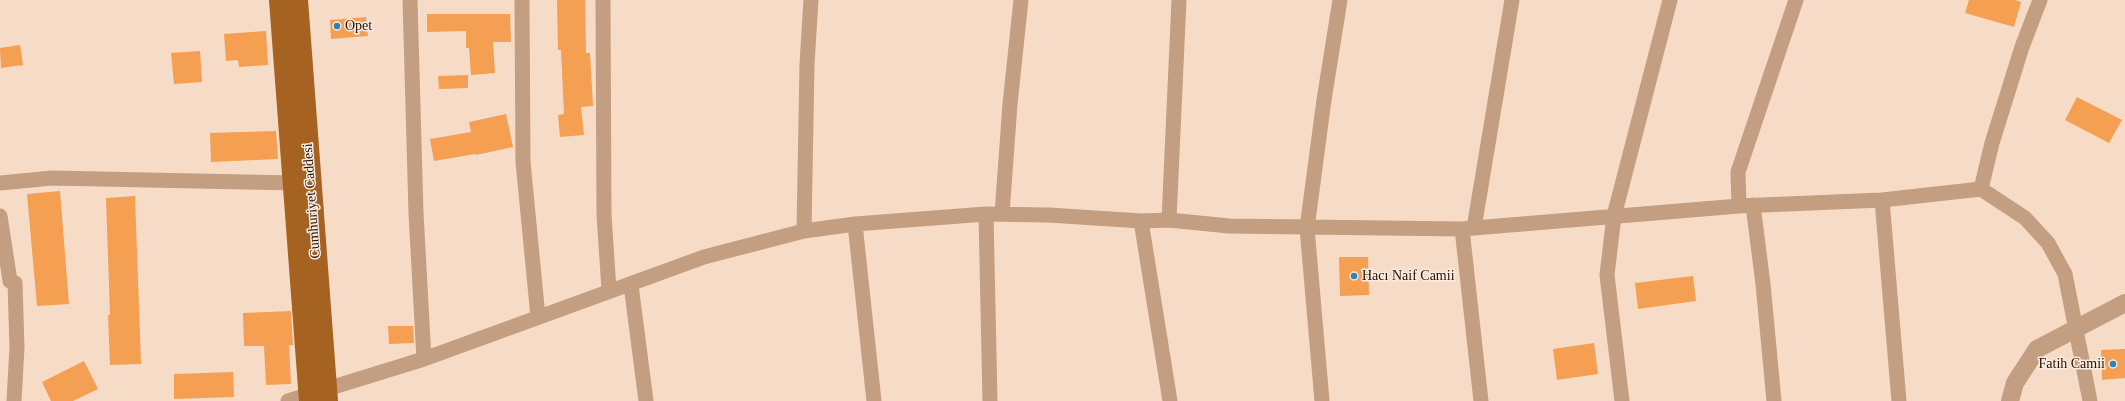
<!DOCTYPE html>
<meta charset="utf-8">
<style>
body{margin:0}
canvas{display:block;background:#f6dbc6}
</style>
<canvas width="2125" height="401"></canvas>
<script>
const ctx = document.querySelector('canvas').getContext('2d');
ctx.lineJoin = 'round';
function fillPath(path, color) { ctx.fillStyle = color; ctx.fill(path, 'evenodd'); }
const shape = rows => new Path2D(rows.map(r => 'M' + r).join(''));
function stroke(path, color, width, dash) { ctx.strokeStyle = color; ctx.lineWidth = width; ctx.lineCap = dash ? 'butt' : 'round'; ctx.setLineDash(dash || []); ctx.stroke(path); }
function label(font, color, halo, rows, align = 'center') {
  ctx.font = font + ' "Times New Roman",serif'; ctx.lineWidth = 3; ctx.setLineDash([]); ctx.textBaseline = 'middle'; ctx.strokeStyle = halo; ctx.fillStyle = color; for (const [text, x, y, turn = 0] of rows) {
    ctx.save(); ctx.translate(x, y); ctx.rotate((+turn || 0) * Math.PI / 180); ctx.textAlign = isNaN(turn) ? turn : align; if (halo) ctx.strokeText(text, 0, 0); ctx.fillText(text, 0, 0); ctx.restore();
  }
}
fillPath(shape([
 [557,0,585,0,586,53,590,53,593,106,581,107,584,135,560,137,558,115,564,114,561,50,558,50],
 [1969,0,2015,0,2021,2,2014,27,1965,13],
 [427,14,510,14,511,42,493,42,495,73,471,75,469,48,466,48,466,31,427,32],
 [366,17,368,36,331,39,330,20],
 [266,31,268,65,239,67,238,60,226,61,224,34],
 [20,45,23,65,1,68,0,48],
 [200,51,202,82,174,84,171,53],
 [468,75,468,88,439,89,438,76],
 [2077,97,2122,120,2109,143,2065,120],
 [506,114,513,147,476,155,475,154,434,161,430,139,471,132,469,122],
 [276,131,278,159,211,162,210,133],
 [60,191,69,304,37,306,27,194],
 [135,196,141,364,110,365,108,315,110,315,106,198],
 [1339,257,1368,257,1369,295,1340,296],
 [1693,276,1696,301,1638,309,1635,283],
 [291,311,293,345,289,345,291,384,266,385,264,346,244,346,243,313],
 [388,326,413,326,414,343,389,344],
 [1594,343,1598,374,1557,380,1553,349],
 [2125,349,2125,378,2102,380,2101,350],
 [84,361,98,389,73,401,51,401,42,382],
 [233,372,234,397,174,399,174,374]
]), '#f59f53');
stroke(shape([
 [410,0,416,213,424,359],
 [522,0,523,162,538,317],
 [603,0,604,215,609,290],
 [0,183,52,178,294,183],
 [1981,189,1992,143,2022,47,2040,0],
 [1882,200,1899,401],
 [1753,205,1763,284,1774,401],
 [1739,206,1738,172,1796,0],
 [986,214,990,401],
 [1002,214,1010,104,1021,0],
 [0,216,10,281,15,283,17,347,14,401],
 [1169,220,1179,0],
 [1141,221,1170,401],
 [855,224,874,401],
 [1474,228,1512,0],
 [1462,229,1481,401],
 [804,231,807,64,811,0],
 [631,285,646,401],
 [288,401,424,359,704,257,804,231,855,224,986,214,1049,215,1141,221,1169,220,1229,226,1462,229,1739,206,1882,200,1981,189,2025,218,2048,243,2065,274,2090,401],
 [1322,401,1307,228,1324,100,1340,0],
 [1622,401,1607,275,1614,216,1670,0]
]), '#c49e80', 15);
stroke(shape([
 [2010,401,2015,383,2037,349,2125,303]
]), '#c49e80', 18);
stroke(shape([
 [280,0,310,401],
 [297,0,327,401]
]), '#a66221', 22);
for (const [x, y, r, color] of [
 [337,26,4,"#3181b2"],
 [1354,276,4,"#3181b2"],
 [2113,364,4,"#3181b2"]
]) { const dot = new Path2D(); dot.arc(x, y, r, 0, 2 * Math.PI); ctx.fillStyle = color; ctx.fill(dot); stroke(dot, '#f9ebe1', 1.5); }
label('14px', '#271000', '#f9ebe1', [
 ["Opet",345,26],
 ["Hacı Naif Camii",1362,276],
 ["Fatih Camii",2105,364,"right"]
], 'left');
label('14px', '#271000', '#f9ebe1', [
 ["Cumhuriyet Caddesi",312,201,-94]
]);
</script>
